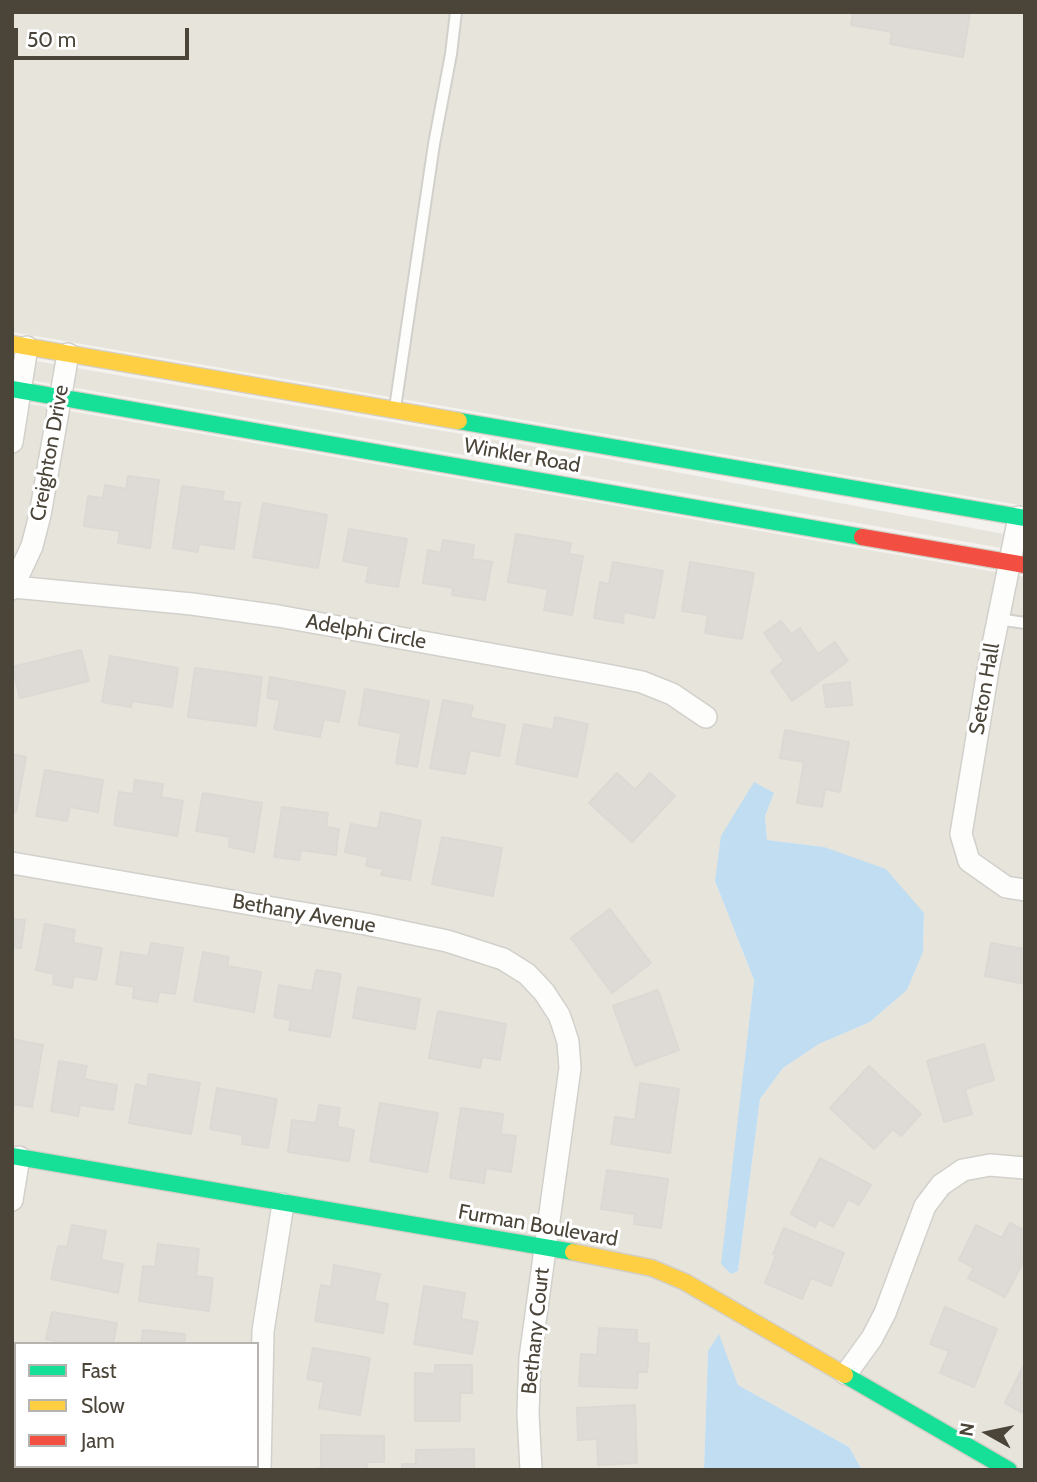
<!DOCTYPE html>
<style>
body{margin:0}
#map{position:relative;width:1037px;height:1482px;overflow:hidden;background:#f4f2ee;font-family:Cabin,sans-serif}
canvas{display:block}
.frame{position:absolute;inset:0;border:14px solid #4b4439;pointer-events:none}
.legend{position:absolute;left:14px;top:1342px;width:245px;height:126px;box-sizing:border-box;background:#fff;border:2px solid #b7b4b0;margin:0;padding:9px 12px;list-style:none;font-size:21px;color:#4b4439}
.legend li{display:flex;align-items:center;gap:14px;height:35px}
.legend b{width:35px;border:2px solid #b7b4b0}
.north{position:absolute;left:953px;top:1398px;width:70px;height:70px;-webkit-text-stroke:5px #fff;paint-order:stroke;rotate:279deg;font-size:19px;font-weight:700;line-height:28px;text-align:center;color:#4b4439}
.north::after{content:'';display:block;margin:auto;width:24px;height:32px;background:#4b4439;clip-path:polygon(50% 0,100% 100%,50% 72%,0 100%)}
.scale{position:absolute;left:14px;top:28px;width:175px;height:32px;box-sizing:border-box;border:4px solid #4b4439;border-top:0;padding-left:9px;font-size:21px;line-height:24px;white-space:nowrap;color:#4b4439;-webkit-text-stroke:5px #fff;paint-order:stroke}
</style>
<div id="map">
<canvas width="1037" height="1482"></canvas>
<div class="frame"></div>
<ul class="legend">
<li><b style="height:9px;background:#16e098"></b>Fast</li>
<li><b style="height:9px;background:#ffcf43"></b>Slow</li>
<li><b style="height:9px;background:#f24e42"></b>Jam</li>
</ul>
<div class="north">N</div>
<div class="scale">50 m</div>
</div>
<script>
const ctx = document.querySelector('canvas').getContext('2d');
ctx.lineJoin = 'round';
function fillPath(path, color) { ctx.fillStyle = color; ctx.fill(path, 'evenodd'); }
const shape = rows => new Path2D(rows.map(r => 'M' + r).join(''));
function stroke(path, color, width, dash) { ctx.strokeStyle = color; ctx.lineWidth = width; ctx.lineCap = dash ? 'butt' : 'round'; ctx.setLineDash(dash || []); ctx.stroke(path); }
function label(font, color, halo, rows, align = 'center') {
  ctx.font = font + ' Cabin,sans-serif'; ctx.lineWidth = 6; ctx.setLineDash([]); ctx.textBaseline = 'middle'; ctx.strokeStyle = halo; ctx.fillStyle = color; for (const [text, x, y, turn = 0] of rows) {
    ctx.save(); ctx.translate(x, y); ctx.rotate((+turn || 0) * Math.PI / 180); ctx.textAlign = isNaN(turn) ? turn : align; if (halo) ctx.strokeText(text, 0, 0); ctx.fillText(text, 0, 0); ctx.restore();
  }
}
fillPath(shape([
 [12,12,1025,12,1025,506,12,332],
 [12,357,607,459,1025,538,1025,552,12,377],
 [12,401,1025,577,1025,1470,862,1470,849,1447,738,1385,719,1335,708,1351,704,1470,12,1470],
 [774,793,765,816,767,840,824,847,924,913,923,952,907,990,870,1022,819,1044,783,1068,760,1099,738,1271,731,1274,722,1264,754,980,715,881],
 [16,1344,257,1344,257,1466,16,1466]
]), '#e7e4dc');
fillPath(shape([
 [754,782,774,793,765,816,767,840,824,847,886,869,924,913,923,952,907,990,870,1022,819,1044,783,1068,760,1099,738,1271,731,1274,721,1264,754,980,715,881,721,836],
 [719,1334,738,1385,849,1447,862,1470,704,1470,708,1351]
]), '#c0ddf1');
const building = shape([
 [853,12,970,12,963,57,890,44,892,32,851,25,853,12],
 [128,476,159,480,150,548,118,543,120,531,84,526,88,496,103,498,105,485,126,489,128,476],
 [182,486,224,492,222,501,240,503,234,549,199,544,198,552,173,548,182,486],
 [263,503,327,515,318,568,253,557,263,503],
 [349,529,407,539,398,587,366,582,369,566,343,561,349,529],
 [516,534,571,543,569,554,583,556,572,615,544,610,548,589,508,582,516,534],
 [443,540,474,545,472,559,492,562,485,600,452,595,453,588,423,583,428,550,441,553,443,540],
 [613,562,663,571,654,618,624,612,623,623,594,618,600,582,609,584,613,562],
 [690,562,754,573,742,639,705,633,708,615,682,611,690,562],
 [781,621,791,634,800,628,818,654,835,642,848,661,792,701,771,671,784,661,764,633,781,621],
 [81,650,89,681,20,698,12,667,81,650],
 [110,656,178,668,172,707,132,701,131,707,102,702,110,656],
 [195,668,262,677,256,726,188,717,195,668],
 [270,677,345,691,339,722,324,719,320,737,274,729,280,700,267,698,270,677],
 [850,682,852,705,826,707,823,685,850,682],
 [365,689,429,701,417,767,396,763,401,733,359,725,365,689],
 [443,700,473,706,470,718,505,725,499,756,470,750,465,774,430,768,443,700],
 [555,717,588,724,577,777,516,764,524,724,553,730,555,717],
 [785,730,849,742,840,792,825,789,822,807,797,803,804,762,780,758,785,730],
 [12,754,26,757,16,812,12,811,12,754],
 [45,770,103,780,98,812,70,807,67,821,36,816,45,770],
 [617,773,635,790,650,773,675,796,632,842,589,803,617,773],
 [135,780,163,784,161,797,183,801,177,836,114,825,119,792,133,794,135,780],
 [203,793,262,803,254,852,229,847,230,837,196,831,203,793],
 [282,807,328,813,326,827,339,829,336,855,301,850,299,860,274,857,282,807],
 [381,812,421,821,410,880,381,875,383,869,366,866,368,857,345,852,351,824,378,829,381,812],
 [442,837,502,848,493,896,432,884,442,837],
 [610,909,651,963,612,993,571,938,610,909],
 [12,919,25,920,21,948,12,947,12,919],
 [45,924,75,930,73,943,102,948,96,980,74,976,72,988,53,984,54,974,36,970,45,924],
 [151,943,183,948,175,994,159,992,157,1002,133,998,134,987,116,984,121,952,148,956,151,943],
 [991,943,1025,949,1025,984,985,976,991,943],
 [203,952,229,957,227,966,261,972,254,1012,194,1001,203,952],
 [316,970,341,974,330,1037,289,1030,291,1020,274,1017,279,985,312,991,316,970],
 [358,987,420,999,415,1029,353,1018,358,987],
 [658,990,679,1050,635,1066,613,1006,658,990],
 [438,1011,506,1024,500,1060,482,1057,480,1068,429,1058,438,1011],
 [12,1039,43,1045,32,1107,12,1104,12,1039],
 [984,1044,994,1080,965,1089,972,1114,944,1122,927,1061,984,1044],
 [59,1061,87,1066,84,1079,117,1085,113,1110,80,1105,78,1116,51,1111,59,1061],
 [869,1066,921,1114,901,1136,893,1129,874,1149,830,1108,869,1066],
 [149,1074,200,1083,191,1134,129,1123,136,1084,147,1087,149,1074],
 [640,1083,679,1089,670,1153,611,1144,615,1117,635,1120,640,1083],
 [217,1088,277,1099,268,1148,242,1144,243,1135,210,1129,217,1088],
 [380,1103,438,1113,427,1172,370,1161,380,1103],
 [319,1105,340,1108,337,1127,354,1130,349,1161,288,1152,292,1120,316,1123,319,1105],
 [461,1108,503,1114,501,1134,516,1136,511,1172,486,1168,484,1183,450,1178,461,1108],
 [820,1158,871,1185,859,1205,848,1199,833,1227,819,1219,815,1227,791,1214,820,1158],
 [607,1170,668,1179,661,1228,634,1224,635,1214,601,1209,607,1170],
 [1010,1223,1025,1231,1025,1258,1005,1297,968,1278,974,1268,959,1260,976,1225,1002,1238,1010,1223],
 [72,1225,106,1231,101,1260,123,1264,118,1293,51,1279,58,1246,67,1247,72,1225],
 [784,1228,844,1253,831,1286,811,1278,802,1299,765,1283,776,1255,773,1254,784,1228],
 [158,1244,199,1249,196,1276,213,1278,209,1311,139,1301,143,1266,155,1267,158,1244],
 [334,1265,380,1274,374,1301,388,1304,383,1333,315,1321,321,1285,331,1287,334,1265],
 [424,1286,465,1293,461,1319,478,1322,472,1354,414,1344,424,1286],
 [945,1307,997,1329,974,1387,940,1373,949,1351,930,1344,945,1307],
 [52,1312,117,1323,113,1344,69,1344,46,1339,52,1312],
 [599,1328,637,1330,637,1343,649,1344,647,1372,638,1372,637,1388,579,1386,581,1354,597,1355,599,1328],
 [143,1330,185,1334,184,1344,141,1344,143,1330],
 [313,1348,370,1358,360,1415,319,1408,324,1382,307,1379,313,1348],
 [1025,1363,1025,1414,1005,1403,1025,1363],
 [435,1365,472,1365,472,1393,460,1393,460,1421,415,1421,415,1373,435,1374,435,1365],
 [635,1405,637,1463,598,1465,597,1439,578,1440,577,1408,635,1405],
 [321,1435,384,1436,384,1462,367,1462,367,1470,309,1470,321,1468,321,1435],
 [474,1449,474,1470,402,1470,402,1464,416,1464,416,1450,474,1449]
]);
fillPath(building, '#dedbd6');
stroke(building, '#dcd9d4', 2);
const lane = shape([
 [395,408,434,144,451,54,456,12],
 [998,619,1025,623]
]);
const street = shape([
 [12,442,27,347],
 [1019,517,989,664,961,834,969,861,1006,887,1025,890],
 [14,587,192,604,278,616,607,675,642,682,672,694,706,717],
 [12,589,32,546,40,515,68,354],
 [12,863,366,924,447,941,503,959,527,974,544,992,559,1015,563,1026,568,1042,570,1068,530,1358,528,1413,531,1470],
 [12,1200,19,1157],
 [846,1374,872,1338,885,1313,925,1206,941,1185,963,1170,990,1165,1025,1168],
 [260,1470,263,1331,283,1204]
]);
const fast = shape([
 [12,389,862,537],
 [459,421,1025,518],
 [12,1156,573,1252],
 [845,1375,1009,1470]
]);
const slow = shape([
 [12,344,459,421],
 [573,1252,652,1268,685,1282,845,1375]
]);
const jam = shape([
 [862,537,1025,565]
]);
stroke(lane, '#d2d0cb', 14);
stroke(street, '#d2d0cb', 24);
stroke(fast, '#d3cfc5', 19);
stroke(slow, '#d3cfc5', 19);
stroke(jam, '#d3cfc5', 19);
stroke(lane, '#fdfdfc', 10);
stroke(street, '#fdfdfc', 21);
stroke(fast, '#16e098', 16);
stroke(slow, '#ffcf43', 16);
stroke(jam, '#f24e42', 16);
label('21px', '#4b4439', '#fff', [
 ["Creighton Drive",50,453,-80],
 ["Winkler Road",522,456,10],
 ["Adelphi Circle",366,632,10],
 ["Seton Hall",985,689,-80],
 ["Bethany Avenue",304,914,10],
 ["Furman Boulevard",538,1226,10],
 ["Bethany Court",536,1331,-84]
]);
</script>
